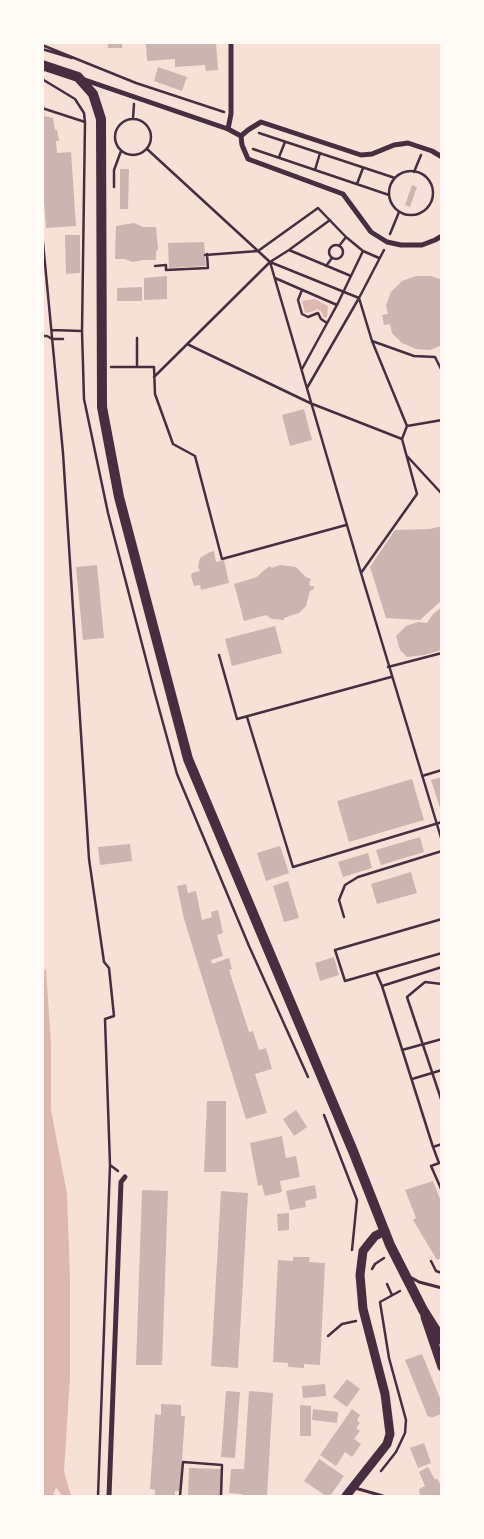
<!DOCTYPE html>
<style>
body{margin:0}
#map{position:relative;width:484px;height:1539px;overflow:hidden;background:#f7e1d7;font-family:"Open Sans",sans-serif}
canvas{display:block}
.frame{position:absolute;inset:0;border:44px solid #fffaf5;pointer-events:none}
</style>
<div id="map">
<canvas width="484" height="1539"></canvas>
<div class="frame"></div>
</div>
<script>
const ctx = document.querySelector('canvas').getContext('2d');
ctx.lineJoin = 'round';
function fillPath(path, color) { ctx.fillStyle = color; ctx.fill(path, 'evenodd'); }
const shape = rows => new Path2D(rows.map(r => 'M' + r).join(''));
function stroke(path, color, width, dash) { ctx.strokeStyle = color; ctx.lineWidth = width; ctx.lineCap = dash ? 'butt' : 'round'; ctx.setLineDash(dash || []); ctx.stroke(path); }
fillPath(shape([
 [315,299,328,306,327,317,324,318,321,311,317,309,311,312,305,313,302,301],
 [46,969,51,1044,51,1110,67,1194,70,1278,70,1377,64,1471,71,1496,62,1496,56,1487,53,1496,42,1496,42,973]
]), '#dcb8b0');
fillPath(shape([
 [108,42,122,42,122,48,108,48],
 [146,42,216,42,218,70,206,71,205,65,175,67,175,59,147,61],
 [158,67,187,77,182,91,154,81],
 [44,116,53,118,55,130,57,130,59,141,56,141,57,153,71,152,76,226,46,228,42,175,42,119],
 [120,169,129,169,128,209,120,209],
 [412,185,417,187,410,207,405,205],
 [134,223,143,227,156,227,158,249,156,252,156,260,143,260,133,262,124,259,115,259,116,226],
 [65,235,80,235,80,273,66,274],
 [204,242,206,266,169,268,168,243],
 [167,276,167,299,144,300,144,278],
 [416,276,431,276,442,280,442,345,430,350,416,349,402,343,392,333,390,324,384,325,382,315,388,314,386,305,391,292,402,281],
 [142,287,142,301,117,301,117,288],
 [304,409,312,440,290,446,282,415],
 [442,526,442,600,420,620,386,618,370,567,395,530,430,529],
 [214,551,216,562,224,560,229,583,201,590,200,585,194,586,191,576,192,573,200,571,198,567,200,558,208,553],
 [97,565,104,638,83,640,76,567],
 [280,565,296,567,306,577,311,579,309,584,310,586,314,586,314,589,310,591,306,606,299,613,284,618,284,620,272,619,266,615,244,621,234,584,257,577,263,571,270,566,272,568],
 [442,607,442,650,424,655,407,657,400,650,396,636,406,626,418,622,427,623,433,614],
 [275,626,282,653,232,666,225,639],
 [442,777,442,811,441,811,431,780],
 [412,779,424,820,349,842,337,801],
 [420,837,424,852,381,865,376,850],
 [130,844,132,861,100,865,98,847],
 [280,846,289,873,266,881,257,853],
 [368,853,372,868,343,877,338,862],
 [411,872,417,893,377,904,371,884],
 [288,881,299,918,284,922,273,886],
 [186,884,188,893,196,891,202,920,212,917,211,912,218,910,223,933,217,935,223,956,211,960,212,964,229,958,232,969,229,970,249,1032,253,1031,259,1050,266,1048,272,1069,255,1074,267,1113,246,1119,184,919,177,886],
 [334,957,339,975,320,981,315,963],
 [207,1101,226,1101,226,1172,204,1172],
 [296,1110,307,1127,294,1136,283,1119],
 [282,1136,286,1158,296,1156,300,1177,280,1181,282,1192,265,1196,262,1185,258,1186,250,1143],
 [433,1181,442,1204,442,1258,437,1260,413,1220,416,1218,405,1190],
 [315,1185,317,1198,305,1201,306,1207,290,1210,286,1191],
 [142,1190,168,1191,162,1365,136,1365],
 [221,1191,248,1193,238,1368,211,1366],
 [289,1213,289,1230,278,1231,277,1214],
 [293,1257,310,1257,309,1262,325,1263,320,1365,304,1364,304,1368,288,1367,288,1363,273,1362,278,1260,293,1261],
 [422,1354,442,1403,441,1414,431,1418,430,1416,428,1417,405,1360],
 [347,1379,360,1389,347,1407,333,1397],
 [325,1384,326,1396,303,1398,302,1386],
 [226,1391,240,1392,235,1458,221,1457],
 [249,1391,273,1393,267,1496,242,1496,242,1494,229,1493,231,1469,244,1469],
 [161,1404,181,1405,181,1416,185,1416,180,1491,175,1491,175,1496,155,1496,155,1490,150,1489,155,1414,161,1415],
 [300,1405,311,1406,311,1436,300,1436],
 [313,1409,338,1412,337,1423,312,1420],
 [352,1409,360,1415,357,1420,360,1423,356,1428,360,1431,354,1439,361,1444,352,1457,345,1452,336,1466,320,1455],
 [424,1443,431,1463,418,1468,410,1448],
 [319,1459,344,1476,330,1496,326,1496,304,1481],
 [428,1467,435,1480,437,1478,442,1488,442,1495,439,1496,420,1496,419,1489,425,1486,419,1472],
 [189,1468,222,1469,220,1496,188,1496]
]), '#ccb4b1');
stroke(shape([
 [42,45,136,83,224,112],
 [42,49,72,58],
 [42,79,75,99,84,113,85,122,82,331,84,399,108,513,155,694,177,774,249,946,308,1077],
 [42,108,85,122],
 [133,118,134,104],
 '115 137a18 18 0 1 1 36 0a18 18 0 1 1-36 0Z',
 [259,133,395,178],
 [147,149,270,262,361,573,442,841],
 [253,149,389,195],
 [279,157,285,142],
 [315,170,320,153],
 '389 193a22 22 0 1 1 44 0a22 22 0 1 1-44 0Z',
 [414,172,421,155],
 [357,184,363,168],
 [114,187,114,170,121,151],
 [330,220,289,250,351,276],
 [42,232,63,453,89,859,104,962,109,968,114,1016,105,1019,110,1165,98,1496],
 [390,234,399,212],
 '329 252a7 7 0 1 1 14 0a7 7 0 1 1-14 0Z',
 [339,246,346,237],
 [363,251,379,258],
 [205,255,258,251,318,208,346,237,363,251,337,305,275,278],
 [270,262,289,250],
 [155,266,166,265,166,270,208,268,207,254],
 [326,266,332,258],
 [302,290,298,300,302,314,308,317,318,313,321,319,327,323],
 [52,330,82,331],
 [42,336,47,336,52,339,63,339],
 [137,338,137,367,154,367,155,394,173,444,195,456,222,559,346,525],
 [372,341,414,356,435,357,442,371],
 [187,344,310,403,402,439],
 [111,367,137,367],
 [302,369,337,305],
 [154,377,270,262,359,298,307,388],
 [407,426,442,420],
 [407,456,442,494],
 [361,573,417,494,402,439,407,426,372,341,359,298,384,250],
 [219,655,237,719,391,677],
 [388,667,442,653],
 [247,717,293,867,442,822],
 [422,776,442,770],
 [344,917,339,900,345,885,358,877,442,851],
 [442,919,335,950,345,981,442,953],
 [442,967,382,986,433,1147,442,1144],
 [376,972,382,986],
 [442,984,425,982,407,997,442,1102],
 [402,1050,442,1039],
 [412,1079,442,1070],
 [324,1115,357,1200,352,1250],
 [433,1147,439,1163],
 [442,1162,431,1166,442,1191],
 [110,1165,118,1171],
 [431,1261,436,1271,442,1273],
 [372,1269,375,1264,384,1258],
 [387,1284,392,1295],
 [328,1336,342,1324,356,1321],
 [381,1471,396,1452,405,1433,406,1420,389,1358,380,1302,400,1291],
 [180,1496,183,1462,222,1465,221,1496]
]), '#4a2c40', 2.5);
stroke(shape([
 [410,1277,419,1282,442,1288],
 [355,1488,383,1496]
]), '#4a2c40', 3);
stroke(shape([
 [82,79,228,129,241,136],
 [228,129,231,114,231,42],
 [442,157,432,151,408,143,394,145,372,154,361,155,261,122,248,130,241,136,242,145,248,159,343,194,371,232,387,242,401,245,422,245,435,240,442,236],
 [109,1496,121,1182,125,1177]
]), '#4a2c40', 5);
stroke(shape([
 [425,1317,442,1367]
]), '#4a2c40', 9);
stroke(shape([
 [346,1496,387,1444,390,1434,385,1394,363,1309,360,1275,363,1251,375,1236,385,1231]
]), '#4a2c40', 9);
stroke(shape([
 [42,65,78,77,93,94,101,119,102,407,119,497,188,759,353,1151,390,1245,423,1310,442,1340]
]), '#4a2c40', 10);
</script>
